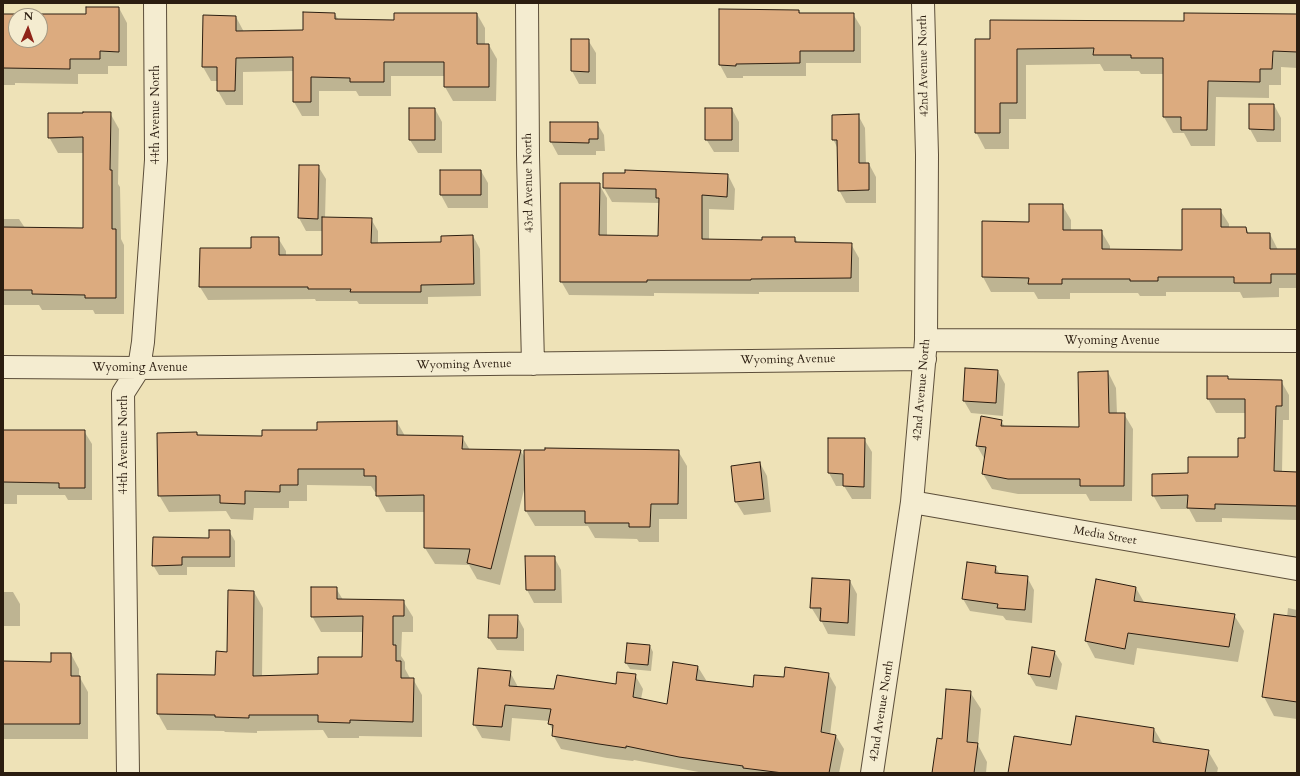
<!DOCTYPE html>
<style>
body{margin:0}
#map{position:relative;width:1300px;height:776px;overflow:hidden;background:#eee2b7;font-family:Cardo,serif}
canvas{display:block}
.frame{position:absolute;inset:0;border:4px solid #2b1d10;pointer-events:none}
.north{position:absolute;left:8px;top:8px;width:40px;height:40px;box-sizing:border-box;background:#f4ecd0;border:1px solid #a49983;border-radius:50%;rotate:2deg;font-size:11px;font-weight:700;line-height:16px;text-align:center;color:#2b1d10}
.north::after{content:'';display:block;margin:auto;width:14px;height:18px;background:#8f2418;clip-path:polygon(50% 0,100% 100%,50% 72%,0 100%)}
</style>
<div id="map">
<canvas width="1300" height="776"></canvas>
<div class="frame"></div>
<div class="north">N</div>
</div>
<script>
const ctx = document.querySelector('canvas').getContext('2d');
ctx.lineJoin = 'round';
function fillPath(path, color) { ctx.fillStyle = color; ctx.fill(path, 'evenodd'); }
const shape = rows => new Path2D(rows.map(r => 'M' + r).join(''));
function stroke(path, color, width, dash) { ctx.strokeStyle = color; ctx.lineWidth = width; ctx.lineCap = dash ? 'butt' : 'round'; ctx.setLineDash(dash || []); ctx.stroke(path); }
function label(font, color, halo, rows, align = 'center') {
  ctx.font = font + ' Cardo,serif'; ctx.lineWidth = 4; ctx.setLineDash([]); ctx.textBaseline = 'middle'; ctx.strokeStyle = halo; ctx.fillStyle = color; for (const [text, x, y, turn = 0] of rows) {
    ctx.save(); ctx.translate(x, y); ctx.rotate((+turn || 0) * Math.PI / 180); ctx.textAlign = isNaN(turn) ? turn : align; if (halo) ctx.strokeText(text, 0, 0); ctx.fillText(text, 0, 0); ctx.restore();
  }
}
fillPath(shape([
 [119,8,127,23,127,66,108,66,108,74,78,74,78,84,15,83,15,85,3,85,3,14,87,15],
 [16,16,40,16,40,40,16,40],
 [720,10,799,11,801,14,853,14,861,27,861,63,806,63,806,76,743,76,743,78,727,78,720,65],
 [335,14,339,21,395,21,477,14,485,28,485,45,489,45,497,59,496,101,453,101,445,87,445,76,391,76,391,96,359,96,356,91,319,91,319,116,302,116,294,102,294,71,243,72,243,105,226,105,218,91,218,81,211,81,203,67,236,17,244,32,304,31],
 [1297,15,1297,68,1281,67,1281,85,1269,85,1269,98,1216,97,1215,146,1191,146,1184,133,1173,133,1164,117,1164,74,1141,74,1139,71,1104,71,1100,64,1026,65,1026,119,1009,119,1009,149,985,149,976,132,991,40,1185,22],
 [572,40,588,40,596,53,596,84,579,84,572,71],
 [1250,105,1274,105,1281,118,1281,142,1257,142,1250,129],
 [435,109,442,122,442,153,418,153,410,140],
 [732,109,739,122,739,152,714,152,706,139],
 [110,113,119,129,118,184,120,187,121,239,124,245,124,314,95,314,93,310,42,310,39,305,3,305,3,219,19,219,25,228,84,229,84,153,58,153,49,137],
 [858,115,865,128,866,164,869,164,876,177,876,203,846,203,839,190,838,149,833,139],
 [551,123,597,123,604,135,605,151,596,151,596,155,558,155,551,142],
 [300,166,318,166,326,179,325,218,371,219,378,231,378,244,442,243,473,236,480,249,481,296,428,297,428,304,359,304,357,301,316,301,315,299,208,300,200,287,201,249,252,249,278,238,286,251,286,256,323,256,323,231,306,231,299,218],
 [441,171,481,171,488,183,488,208,448,208,441,195],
 [604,174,728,175,735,189,734,210,709,209,709,240,763,241,795,238,798,243,851,244,859,258,859,292,759,292,759,294,654,293,654,296,569,295,561,281,599,184,607,198,607,236,659,237,660,203,612,202,604,188],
 [1062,205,1071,220,1071,231,1101,231,1110,246,1110,250,1183,251,1220,210,1229,224,1229,228,1246,228,1249,234,1270,234,1278,250,1297,250,1297,288,1279,288,1279,297,1243,298,1240,292,1166,292,1166,296,1140,296,1138,293,1070,293,1070,299,1038,299,1034,292,991,292,983,277,983,222,1030,223],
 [998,371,1005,384,1003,416,971,413,964,401],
 [1108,372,1116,388,1117,414,1124,414,1133,429,1132,501,1090,501,1086,494,1018,494,992,489,983,474,985,460,977,446,1001,421,1005,427,1080,428],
 [1227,377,1229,380,1281,381,1289,395,1289,420,1283,420,1282,472,1297,473,1297,520,1222,518,1222,522,1196,522,1189,509,1161,509,1153,495,1189,474,1239,458,1246,440,1246,413,1216,413,1208,399],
 [397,422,405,436,462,437,470,450,520,450,526,459,678,451,687,466,687,519,659,519,659,542,639,542,637,539,595,538,588,526,535,526,526,511,525,486,500,585,477,579,469,565,435,564,425,548,425,512,386,512,377,495,377,492,375,492,371,486,307,485,307,501,289,501,289,508,254,508,253,520,231,519,226,511,169,512,159,495,197,433,198,436,263,437],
 [84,431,92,444,92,500,68,500,65,495,17,495,17,504,3,504,3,435],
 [864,439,872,452,871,499,852,499,844,486,836,486,829,473],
 [760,463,767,476,771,512,744,515,736,502,732,467],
 [229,531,235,541,235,567,187,567,187,575,159,575,153,565],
 [554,557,561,570,562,603,534,603,527,590],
 [995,567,1000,574,1027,577,1034,590,1032,623,1006,620,1003,616,970,611,963,599],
 [850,581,857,594,855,636,828,634,821,620,819,620,811,607],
 [1097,581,1136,588,1145,604,1234,615,1244,631,1238,662,1137,648,1134,665,1095,658,1086,641],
 [336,588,343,600,403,601,413,617,413,632,402,632,401,656,405,662,405,669,410,678,413,679,422,695,422,737,359,736,359,738,328,738,323,730,257,731,257,733,225,732,224,731,167,730,158,714,158,675,216,676,228,653,254,592,263,608,262,676,319,675,363,658,364,632,321,632,312,616],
 [3,592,13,592,20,604,20,626,3,626],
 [1288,608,1297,610,1297,719,1274,716,1264,697,1287,617],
 [517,616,524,629,524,651,497,650,489,638],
 [650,646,653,652,651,671,630,669,626,663],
 [1054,651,1062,664,1057,690,1036,686,1029,674],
 [71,654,79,669,79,676,88,692,88,739,3,739,3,662,52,663],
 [698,667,706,680,705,682,754,689,785,678,828,673,836,687,830,735,836,736,844,749,839,773,704,773,634,760,633,761,607,758,561,749,553,735,553,731,549,723,550,721,512,718,510,741,482,738,474,724,510,672,518,687,555,690,617,685,635,675,643,689,641,699,668,705],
 [970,692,981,709,978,745,987,762,986,773,933,773,943,740],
 [1154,729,1163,744,1208,751,1218,768,1217,773,1009,773,1072,746]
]), '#0003');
const building = shape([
 [86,7,119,7,119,52,100,51,100,59,70,59,70,69,3,68,3,14,86,14,86,7],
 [16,16,40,16,40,40,16,40,16,16],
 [719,9,799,10,799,13,854,13,854,51,800,51,800,63,736,64,736,66,719,65,719,9],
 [303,12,335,13,335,19,394,20,394,13,477,13,477,44,489,44,489,87,444,87,444,62,384,62,384,82,350,82,350,78,311,77,311,102,293,102,293,57,236,58,235,91,217,91,217,67,202,67,203,15,236,16,236,31,303,30,303,12],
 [1184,13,1297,14,1297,52,1273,51,1272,69,1260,69,1260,82,1208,81,1207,130,1181,130,1181,117,1163,117,1163,58,1131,58,1131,55,1093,55,1094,48,1017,49,1017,103,1000,103,1000,133,975,133,975,39,990,39,990,20,1184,21,1184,13],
 [571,39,589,39,589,72,571,71,571,39],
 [1249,104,1274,104,1274,130,1249,129,1249,104],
 [409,108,435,108,435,140,409,140,409,108],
 [705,108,732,108,732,140,705,140,705,108],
 [83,112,111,112,110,170,112,170,112,229,116,229,116,298,85,298,85,295,32,294,32,290,3,290,3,227,83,228,83,137,48,138,48,113,83,113,83,112],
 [859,114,859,163,869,163,869,190,838,191,837,140,832,140,832,115,859,114],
 [550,122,598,122,598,139,589,139,589,143,550,142,550,122],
 [299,165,319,165,318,219,298,218,299,165],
 [440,170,481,170,481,195,440,195,440,170],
 [625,170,728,174,727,197,702,195,702,239,762,240,762,237,795,237,795,242,852,243,851,278,751,279,751,280,647,280,647,282,560,282,560,183,600,183,599,235,658,236,659,198,656,198,656,189,603,188,603,173,625,173,625,170],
 [1029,204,1063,204,1063,230,1102,230,1102,249,1182,250,1182,209,1221,209,1221,227,1246,227,1247,233,1270,233,1270,249,1297,249,1297,274,1271,274,1271,283,1234,283,1234,277,1158,277,1158,281,1130,281,1130,279,1062,279,1062,284,1028,284,1029,278,982,277,982,221,1029,222,1029,204],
 [322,217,372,218,371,243,441,242,441,236,473,235,474,284,421,285,421,292,350,292,351,289,308,289,308,287,199,287,200,248,251,248,251,237,279,237,279,255,322,255,322,217],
 [965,368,998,370,996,403,963,401,965,368],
 [1108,371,1109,413,1125,413,1124,486,1080,486,1080,479,1008,479,982,474,986,447,976,446,981,416,1002,420,1001,426,1079,427,1078,372,1108,371],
 [1207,376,1228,376,1228,379,1282,380,1282,406,1276,406,1274,471,1297,472,1297,506,1215,504,1215,509,1187,508,1188,495,1152,496,1152,474,1188,473,1188,457,1238,457,1238,438,1245,438,1245,399,1207,399,1207,376],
 [397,421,397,435,463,436,462,449,521,450,491,569,467,563,470,549,424,548,424,495,376,496,376,476,364,476,364,469,298,469,298,485,280,485,280,492,245,491,245,504,220,503,220,495,158,496,157,433,197,432,197,435,262,436,262,430,317,430,317,422,397,421],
 [3,430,85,430,85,488,59,488,59,483,3,482,3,430],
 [828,438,865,438,864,487,843,486,843,474,828,473,828,438],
 [545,448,679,450,678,504,651,504,650,527,629,527,629,523,585,523,585,511,525,511,524,450,545,450,545,448],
 [760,462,764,499,735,502,731,466,760,462],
 [209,530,230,530,230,557,182,557,182,565,152,566,153,537,209,538,209,530],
 [525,556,555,556,555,590,526,590,525,556],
 [967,562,996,566,995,573,1028,576,1025,610,997,608,998,604,962,599,967,562],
 [812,578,850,580,848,623,820,621,821,608,810,608,812,578],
 [1096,579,1136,587,1134,601,1235,614,1229,647,1128,633,1125,649,1085,641,1096,579],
 [311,587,337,587,337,599,404,600,404,616,393,616,393,645,396,645,396,661,401,661,401,678,414,678,413,722,350,720,350,723,318,722,318,715,249,715,249,718,215,717,215,715,157,714,157,674,215,675,216,651,227,652,228,590,254,591,253,676,318,674,318,657,362,657,363,616,311,617,311,587],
 [1274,614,1297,617,1297,702,1262,697,1274,614],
 [489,615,518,615,517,638,488,638,489,615],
 [627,643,650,645,648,665,625,663,627,643],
 [1032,647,1055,651,1050,677,1028,674,1032,647],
 [51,653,71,653,71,676,80,676,80,724,3,724,3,661,51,662,51,653],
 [673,662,698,666,696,680,753,687,754,675,784,677,785,667,829,673,821,732,836,735,829,773,783,773,743,768,743,766,679,757,626,746,626,748,599,744,552,736,553,725,548,724,551,709,505,705,502,727,473,725,478,668,511,671,509,686,554,689,557,675,616,684,617,672,636,674,633,697,667,704,673,662],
 [946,689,971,691,967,742,978,743,974,773,932,773,937,738,942,739,946,689],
 [1076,716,1154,728,1153,742,1209,750,1205,773,1008,773,1014,736,1071,745,1076,716]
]);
fillPath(building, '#dcab7f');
stroke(building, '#2b1d10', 1);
const street = shape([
 [527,3,528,155,533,364],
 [926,340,1297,341],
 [3,367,139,368,925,359],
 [912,502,1297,569],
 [128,773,123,393,139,368,143,342,156,160,155,3],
 [872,773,912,502,926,340,927,155,923,3]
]);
stroke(street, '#5c4e3a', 24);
stroke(street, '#f4ecd0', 22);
label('12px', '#2b1d10', '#f4ecd0', [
 ["42nd Avenue North",924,66,-91],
 ["44th Avenue North",156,115,-90],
 ["43rd Avenue North",529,183,-91],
 ["Wyoming Avenue",1112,341],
 ["Wyoming Avenue",788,360,-1],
 ["Wyoming Avenue",464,365,-1],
 ["Wyoming Avenue",140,368],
 ["42nd Avenue North",922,390,-85],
 ["44th Avenue North",124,445,-90],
 ["Media Street",1105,536,10],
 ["42nd Avenue North",882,711,-81]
]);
</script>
